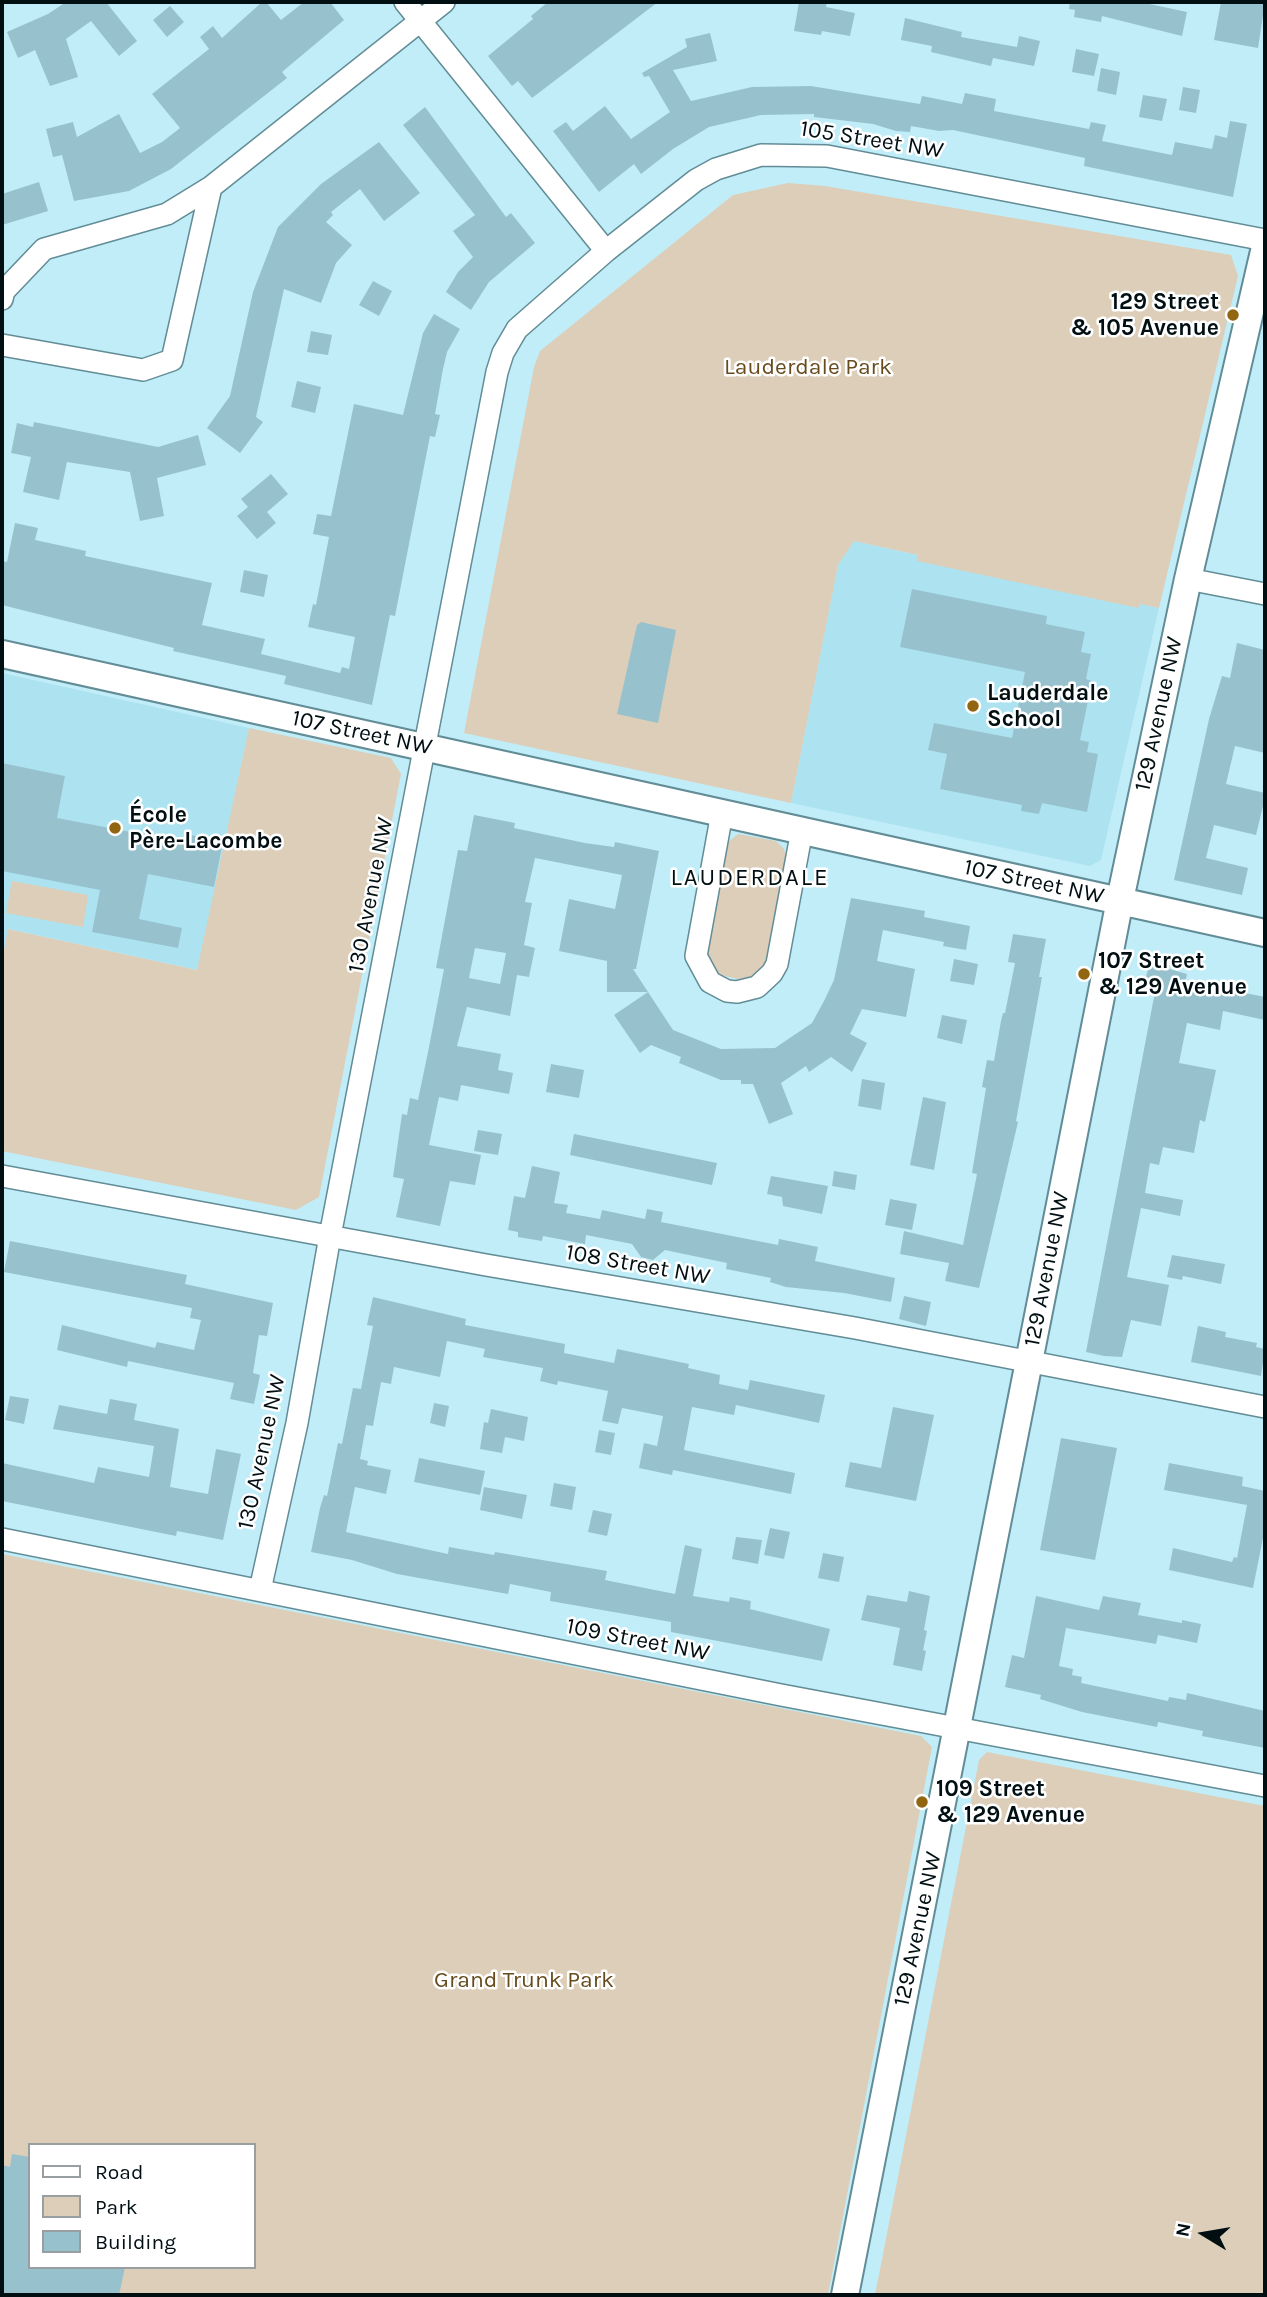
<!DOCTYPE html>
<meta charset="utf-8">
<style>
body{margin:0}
#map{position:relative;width:1267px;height:2297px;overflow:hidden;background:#c1edf8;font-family:Karla,sans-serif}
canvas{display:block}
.frame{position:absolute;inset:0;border:4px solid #010f13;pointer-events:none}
.legend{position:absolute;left:28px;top:2143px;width:228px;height:126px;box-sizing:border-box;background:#fff;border:2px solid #999fa1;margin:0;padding:9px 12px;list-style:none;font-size:21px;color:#010f13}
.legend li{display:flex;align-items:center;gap:14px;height:35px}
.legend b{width:35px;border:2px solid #999fa1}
.north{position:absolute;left:1169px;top:2199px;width:70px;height:70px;-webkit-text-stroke:5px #fff;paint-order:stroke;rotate:281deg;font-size:19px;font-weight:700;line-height:28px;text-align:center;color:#010f13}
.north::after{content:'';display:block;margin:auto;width:24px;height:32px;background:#010f13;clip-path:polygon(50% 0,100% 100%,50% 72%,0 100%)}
</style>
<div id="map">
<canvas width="1267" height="2297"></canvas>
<div class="frame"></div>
<ul class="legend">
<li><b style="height:9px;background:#fff"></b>Road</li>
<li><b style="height:19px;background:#dcceb9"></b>Park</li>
<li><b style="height:19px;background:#97c2cd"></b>Building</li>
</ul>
<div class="north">N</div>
</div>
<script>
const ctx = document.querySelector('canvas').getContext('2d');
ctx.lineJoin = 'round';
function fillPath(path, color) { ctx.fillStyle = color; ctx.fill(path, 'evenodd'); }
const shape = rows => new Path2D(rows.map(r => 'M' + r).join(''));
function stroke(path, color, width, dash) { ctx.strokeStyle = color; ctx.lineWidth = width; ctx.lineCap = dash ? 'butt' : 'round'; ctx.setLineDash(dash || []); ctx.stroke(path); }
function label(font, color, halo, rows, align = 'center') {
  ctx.font = font + ' Karla,sans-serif'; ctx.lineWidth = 5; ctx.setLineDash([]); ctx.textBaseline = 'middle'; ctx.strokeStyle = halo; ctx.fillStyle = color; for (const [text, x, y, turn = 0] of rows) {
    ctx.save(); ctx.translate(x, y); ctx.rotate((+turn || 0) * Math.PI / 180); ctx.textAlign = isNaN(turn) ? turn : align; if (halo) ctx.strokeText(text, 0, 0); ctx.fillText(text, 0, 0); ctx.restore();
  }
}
fillPath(shape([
 [854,541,1159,608,1101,860,1090,866,791,803,838,564],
 [2,673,249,728,198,970,9,929,2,961]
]), '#ade3f0');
fillPath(shape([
 [788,183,825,186,1231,255,1238,276,1159,608,1140,604,1138,608,917,561,918,555,854,541,838,565,791,803,464,733,534,367,540,351,733,195],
 [249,728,391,758,401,774,319,1197,296,1210,2,1151,2,961,8,929,197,970],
 [738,834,776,841,784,849,787,860,767,965,758,977,743,980,715,974,704,956,725,849,728,842],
 [12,881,88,895,83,927,6,913],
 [2,1554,921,1736,932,1747,828,2295,2,2295],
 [30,2145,254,2145,254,2267,30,2267],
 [987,1752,1265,1806,1265,2295,875,2295,979,1760]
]), '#dcceb9');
fillPath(shape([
 [66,2,106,2,137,41,119,56,91,21,66,39,78,77,50,86,35,50,18,58,7,32,48,14],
 [262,2,266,2,281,20,304,2,330,2,344,20,282,72,287,78,171,169,129,191,74,201,62,155,53,157,46,129,73,122,77,137,119,114,140,153,162,142,180,128,152,94,209,49,200,37,213,26,222,38],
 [548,2,658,2,532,98,518,81,512,86,488,56,533,19,531,16],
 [799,2,827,2,826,7,855,13,850,36,822,31,821,35,794,31],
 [1070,2,1140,2,1187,12,1182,36,1102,16,1101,22,1074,17,1075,10,1069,9],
 [1221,2,1265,2,1258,48,1214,40],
 [170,6,184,22,167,37,153,20],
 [905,18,962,32,961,37,1017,47,1019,36,1040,41,1034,66,993,58,991,66,931,52,932,46,901,40],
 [710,33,717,61,673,70,691,101,752,87,811,86,920,104,922,96,962,104,965,93,996,99,994,111,1089,129,1091,122,1106,125,1102,141,1172,155,1175,142,1212,149,1215,135,1227,138,1230,121,1247,124,1233,197,1084,166,1085,158,953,130,939,131,911,126,910,132,896,131,873,124,814,117,814,114,761,115,709,127,673,149,641,174,634,164,599,192,553,131,566,122,573,131,605,106,631,139,670,112,649,76,644,77,642,73,687,47,685,39],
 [1076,49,1099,54,1094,76,1072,72],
 [1101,68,1120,72,1116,95,1097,91],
 [1183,87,1200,90,1196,113,1179,110],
 [1143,95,1167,99,1162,121,1139,117],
 [425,107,506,217,511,213,535,243,489,282,471,310,446,292,458,272,473,257,453,231,475,215,403,125],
 [379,142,420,193,384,221,360,189,331,212,333,215,326,222,352,245,336,263,321,303,284,289,256,417,263,422,240,453,207,428,230,396,253,292,278,227,321,184],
 [39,182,48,211,2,225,2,194],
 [373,281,392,291,379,316,359,305],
 [434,314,460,329,447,352,443,369,435,414,440,415,435,437,430,436,395,616,390,615,372,705,284,684,286,676,173,651,174,648,2,605,2,561,7,562,15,523,38,528,35,540,86,551,85,556,212,583,202,625,265,639,261,654,340,673,342,667,349,669,355,637,308,627,313,604,316,605,329,537,313,534,317,514,331,516,354,404,403,415,423,333],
 [311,331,332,335,328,355,307,352],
 [297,381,321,387,315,413,291,407],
 [34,422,158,447,198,435,206,465,157,478,164,516,140,521,130,472,67,462,59,500,23,492,31,457,11,453,17,423,33,427],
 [271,474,288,494,267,512,276,523,257,539,237,516,248,507,241,499],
 [244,570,268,575,264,597,240,592],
 [912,589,1047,616,1046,624,1085,632,1081,652,1091,654,1086,679,1092,681,1080,740,1089,742,1087,752,1098,754,1087,812,1042,803,1039,814,1021,811,1022,805,940,789,947,754,928,750,934,723,1012,738,1025,672,900,647],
 [641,622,676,630,658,723,617,714,637,625],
 [1237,643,1265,650,1265,753,1235,746,1226,784,1265,793,1265,798,1256,835,1214,825,1206,858,1248,868,1242,895,1174,880,1209,719,1222,676,1230,678],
 [2,763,65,776,57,818,184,842,185,834,223,841,214,887,148,874,139,919,182,928,178,948,92,932,100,890,2,871],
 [474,815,515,823,514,828,585,843,614,847,615,842,659,851,636,969,633,969,648,992,607,992,607,961,559,951,569,899,615,909,622,875,535,858,525,902,532,903,524,945,535,948,529,977,517,975,510,1016,467,1007,457,1046,501,1054,498,1070,513,1073,509,1094,461,1085,458,1101,439,1097,429,1145,481,1155,475,1185,450,1181,440,1226,396,1217,404,1179,393,1177,402,1114,407,1115,410,1098,418,1100,428,1052,444,969,436,968,458,850,467,851],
 [475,948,506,953,500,984,469,978],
 [851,898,925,911,924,917,970,926,966,950,943,946,944,942,883,930,877,961,915,969,906,1017,862,1009,850,1034,867,1043,852,1072,831,1057,809,1072,806,1066,781,1083,793,1114,769,1124,753,1084,741,1084,741,1080,721,1080,679,1063,681,1057,651,1045,640,1053,614,1015,648,992,673,1030,721,1049,775,1048,812,1023,824,1001,834,980],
 [1013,934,1046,939,1039,977,1042,977,1016,1121,1018,1122,979,1288,945,1281,949,1263,900,1254,904,1231,963,1245,977,1174,972,1173,986,1088,982,1087,987,1060,994,1061,1001,1021,1003,1013,1005,1013,1015,963,1008,962],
 [954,959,978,964,974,985,950,981],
 [1152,964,1187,974,1185,984,1215,990,1217,982,1241,987,1240,992,1265,997,1265,1020,1223,1011,1220,1030,1187,1023,1179,1063,1216,1070,1205,1122,1200,1120,1194,1153,1163,1147,1159,1165,1150,1163,1145,1193,1183,1200,1180,1216,1141,1208,1127,1277,1169,1285,1161,1326,1131,1320,1122,1357,1104,1356,1086,1352,1155,992,1143,989,1149,965],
 [942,1015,967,1020,962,1044,937,1038],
 [551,1064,584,1070,579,1098,546,1092],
 [862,1079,885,1083,881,1110,858,1106],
 [923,1097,946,1102,934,1170,910,1165],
 [478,1130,502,1134,498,1155,474,1151],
 [574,1134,717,1163,712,1185,570,1155],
 [532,1166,560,1172,554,1203,568,1205,566,1213,600,1219,602,1210,645,1219,647,1209,663,1212,661,1222,778,1245,779,1239,818,1247,815,1261,895,1278,891,1302,844,1293,786,1287,770,1282,771,1278,726,1269,727,1263,665,1250,653,1260,641,1257,632,1244,586,1235,585,1244,543,1236,542,1241,518,1237,518,1232,508,1230,514,1196,525,1198],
 [834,1171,857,1175,855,1190,832,1186],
 [771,1176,828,1186,822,1214,783,1206,782,1197,767,1194],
 [890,1199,917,1204,912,1230,885,1225],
 [10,1241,187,1275,185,1284,273,1303,267,1336,259,1335,253,1373,260,1375,254,1404,230,1399,234,1383,128,1361,127,1367,57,1350,62,1325,155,1348,157,1342,194,1350,201,1320,190,1318,192,1308,4,1272],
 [1172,1255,1225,1264,1221,1284,1183,1276,1182,1280,1167,1277],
 [904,1296,931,1302,926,1326,899,1319],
 [373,1297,466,1319,465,1325,565,1344,564,1353,614,1363,617,1349,689,1364,688,1368,720,1375,719,1384,748,1390,750,1380,825,1395,819,1423,736,1405,734,1415,692,1407,684,1450,795,1473,791,1494,673,1470,672,1475,639,1468,644,1443,657,1446,663,1416,622,1408,618,1424,602,1421,608,1391,558,1381,557,1385,540,1381,543,1368,483,1357,485,1349,447,1341,440,1377,394,1367,391,1384,381,1382,373,1426,366,1425,360,1459,368,1461,367,1465,391,1470,386,1494,355,1487,346,1532,448,1554,449,1547,494,1555,495,1552,607,1571,605,1580,675,1594,685,1545,702,1549,693,1596,729,1602,730,1597,751,1601,750,1609,830,1629,822,1661,671,1632,671,1622,550,1601,551,1592,510,1584,508,1594,397,1574,352,1560,311,1552,320,1508,324,1495,327,1496,338,1443,342,1444,353,1388,361,1389,373,1326,367,1325],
 [1198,1326,1226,1332,1225,1337,1257,1343,1256,1347,1265,1349,1261,1376,1191,1362],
 [10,1396,29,1399,24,1424,5,1420],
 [110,1399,137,1404,134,1420,179,1429,170,1487,208,1494,216,1449,241,1454,223,1540,177,1531,176,1536,2,1501,2,1463,94,1483,98,1467,149,1477,154,1446,53,1429,59,1405,107,1414],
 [434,1403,449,1406,445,1427,430,1423],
 [893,1407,934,1415,916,1501,845,1487,850,1462,881,1468],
 [491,1409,528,1417,524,1441,505,1437,502,1453,480,1449,484,1422,488,1423],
 [599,1430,615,1433,611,1455,595,1452],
 [1061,1438,1117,1448,1095,1560,1040,1550],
 [419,1458,485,1471,480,1495,414,1482],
 [1169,1463,1243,1477,1242,1486,1265,1491,1265,1528,1253,1588,1169,1570,1173,1548,1232,1562,1234,1557,1237,1558,1247,1505,1164,1490],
 [554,1483,576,1487,572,1510,550,1506],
 [484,1487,527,1495,522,1519,480,1510],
 [593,1510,612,1514,607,1536,588,1532],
 [770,1528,790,1532,784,1559,764,1555],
 [736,1537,762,1540,758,1564,732,1559],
 [823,1553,844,1557,839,1582,818,1578],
 [909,1591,930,1596,924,1630,927,1631,923,1650,926,1651,922,1671,893,1665,900,1628,861,1620,867,1595,907,1602],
 [1036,1596,1099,1610,1103,1596,1141,1603,1138,1615,1182,1623,1182,1620,1201,1624,1197,1643,1158,1635,1156,1644,1066,1628,1059,1666,1073,1669,1072,1675,1082,1677,1081,1683,1168,1701,1169,1697,1186,1700,1187,1693,1265,1711,1265,1748,1202,1736,1203,1731,1158,1722,1157,1727,1082,1712,1040,1699,1041,1695,1005,1687,1012,1655,1024,1658],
 [12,2154,30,2157,30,2267,125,2267,119,2295,2,2295,2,2165,10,2167]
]), '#97c2cd');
const minor = shape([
 [405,2,606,251],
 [2,299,4,291,44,249,167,214,211,187,444,2],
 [2,345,143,370,172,360,211,187],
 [1188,579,1265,594],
 [722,813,696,956,710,982,727,991,737,992,757,987,772,973,777,964,802,830],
 [2,1176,486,1265,855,1328,1265,1407],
 [2,1539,781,1695,1265,1786],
 [260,1590,297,1423,330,1236,497,372,503,353,517,329,606,251,696,180,716,169,761,155,827,156,1265,240]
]);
const tertiary = shape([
 [2,654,1265,933],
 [845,2295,1120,900,1188,579,1265,247]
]);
stroke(minor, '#628c96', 24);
stroke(tertiary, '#628c96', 30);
stroke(minor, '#fff', 21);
stroke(tertiary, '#fff', 26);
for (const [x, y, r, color] of [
 [1233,315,7,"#926510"],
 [973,706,7,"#926510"],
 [115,828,7,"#926510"],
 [1084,974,7,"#926510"],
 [922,1802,7,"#926510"]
]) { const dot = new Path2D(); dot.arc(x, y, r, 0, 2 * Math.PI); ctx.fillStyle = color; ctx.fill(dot); stroke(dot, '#fff', 2.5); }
label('23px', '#010f13', '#fff', [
 ["105 Street NW",872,140,9],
 ["129 Avenue NW",1159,714,-78],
 ["107 Street NW",362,733,12],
 ["107 Street NW",1034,882,12],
 ["130 Avenue NW",371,895,-79],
 ["108 Street NW",638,1265,10],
 ["129 Avenue NW",1047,1269,-79],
 ["130 Avenue NW",262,1452,-78],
 ["109 Street NW",638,1640,11],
 ["129 Avenue NW",918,1929,-78]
]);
label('bold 23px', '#010f13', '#fff', [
 ["129 Street",1219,302,"right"],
 ["& 105 Avenue",1219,328,"right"],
 ["Lauderdale",987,693],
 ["School",987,719],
 ["École",129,815],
 ["Père-Lacombe",129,841],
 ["107 Street",1098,961],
 ["& 129 Avenue",1098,987],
 ["109 Street",936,1789],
 ["& 129 Avenue",936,1815]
], 'left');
label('23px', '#674b1d', '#fff', [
 ["Lauderdale Park",808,367],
 ["Grand Trunk Park",524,1980]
]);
ctx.letterSpacing = '2px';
label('24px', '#010f13', '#fff', [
 ["LAUDERDALE",750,878]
]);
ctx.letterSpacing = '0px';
</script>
